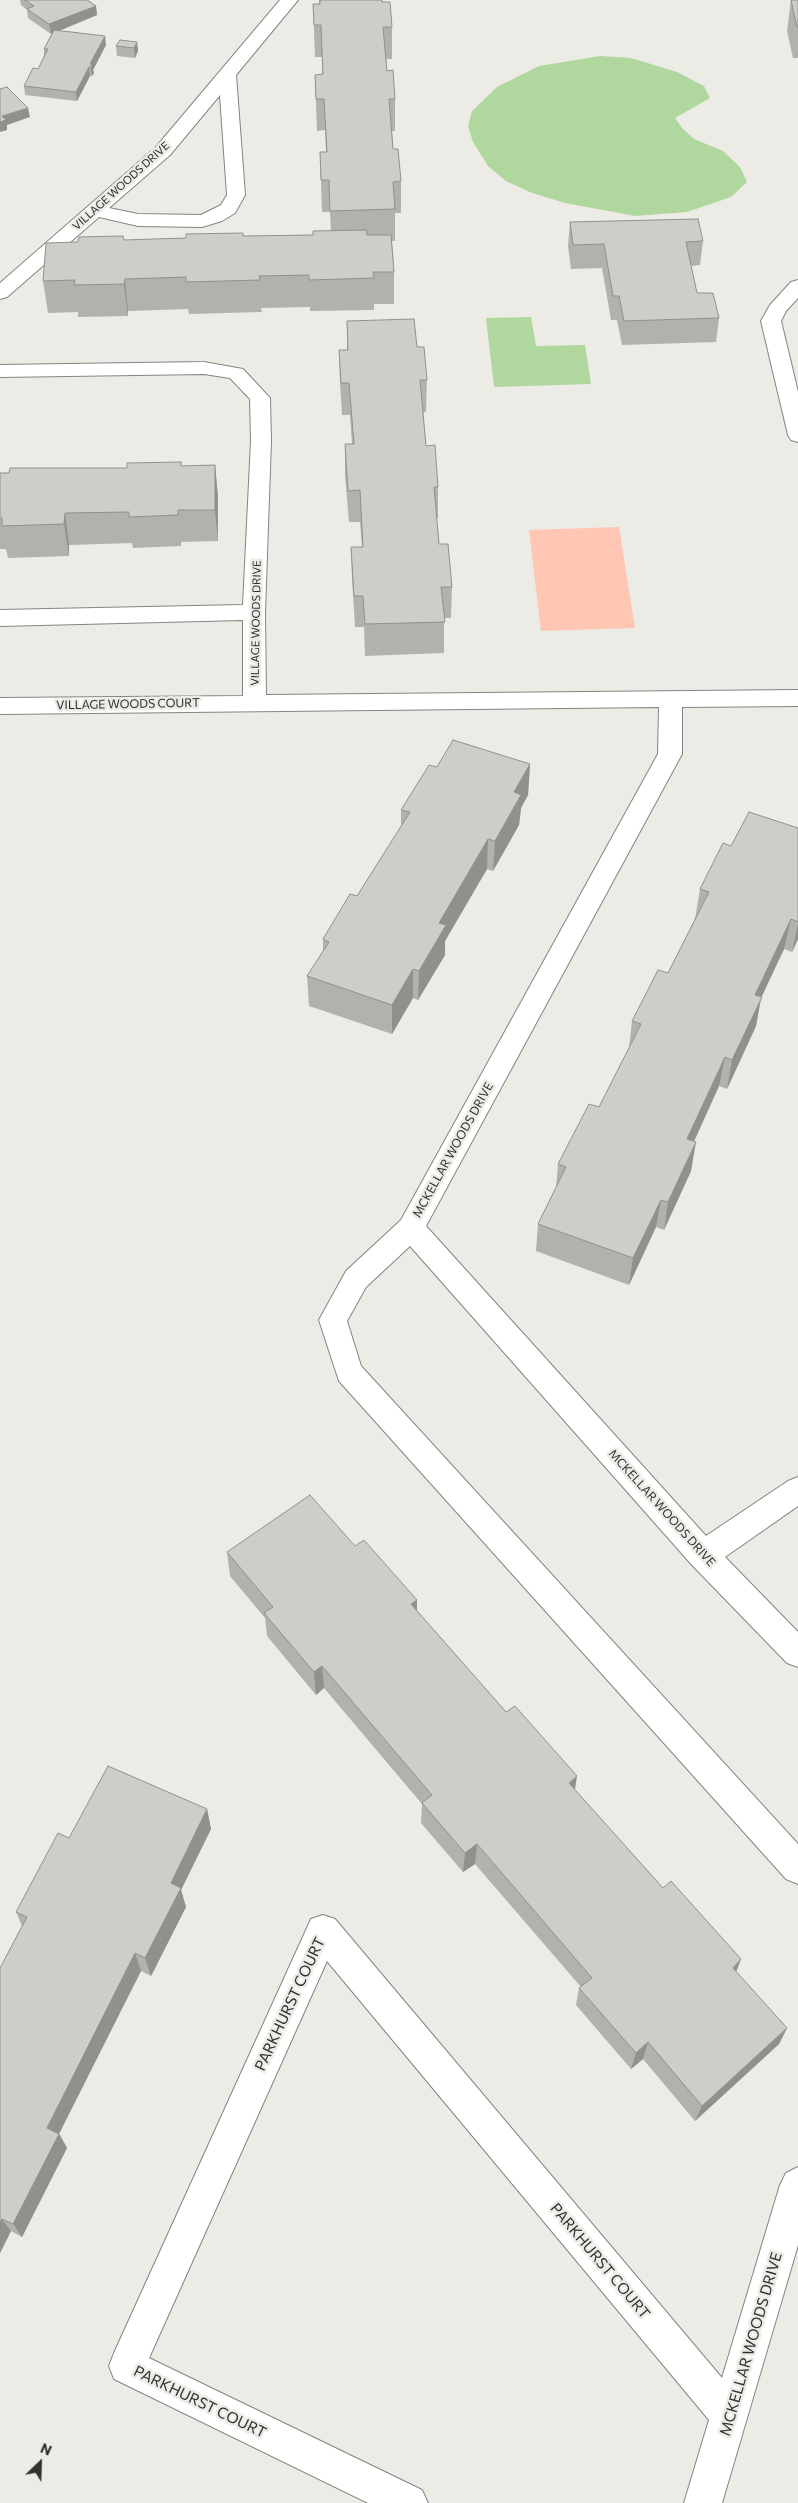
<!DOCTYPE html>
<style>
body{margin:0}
#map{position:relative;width:798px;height:2503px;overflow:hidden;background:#edebe6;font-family:Commissioner,sans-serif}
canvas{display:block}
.north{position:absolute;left:15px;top:2438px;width:50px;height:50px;-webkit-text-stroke:4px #edebe6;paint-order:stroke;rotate:24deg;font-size:14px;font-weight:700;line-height:20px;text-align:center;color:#31302e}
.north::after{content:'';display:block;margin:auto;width:18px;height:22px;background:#31302e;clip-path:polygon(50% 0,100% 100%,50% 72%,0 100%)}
</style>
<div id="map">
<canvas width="798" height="2503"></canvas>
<div class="north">N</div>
</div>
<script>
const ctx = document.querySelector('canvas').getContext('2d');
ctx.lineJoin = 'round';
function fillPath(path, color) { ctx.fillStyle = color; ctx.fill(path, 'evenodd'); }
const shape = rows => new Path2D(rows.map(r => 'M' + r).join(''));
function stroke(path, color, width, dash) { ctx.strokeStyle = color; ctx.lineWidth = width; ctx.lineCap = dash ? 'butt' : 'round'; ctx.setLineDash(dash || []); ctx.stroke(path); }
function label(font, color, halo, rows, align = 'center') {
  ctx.font = font + ' Commissioner,sans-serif'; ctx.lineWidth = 5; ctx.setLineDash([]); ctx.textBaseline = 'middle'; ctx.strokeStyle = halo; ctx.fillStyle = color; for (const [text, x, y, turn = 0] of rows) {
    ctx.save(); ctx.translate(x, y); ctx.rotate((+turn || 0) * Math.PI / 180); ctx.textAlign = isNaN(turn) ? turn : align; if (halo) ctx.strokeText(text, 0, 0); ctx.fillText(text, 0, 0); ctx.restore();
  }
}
fillPath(shape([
 [619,527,635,628,541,631,529,530]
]), '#fec6b3');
fillPath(shape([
 [600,56,631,58,677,72,704,86,710,98,675,118,682,128,694,139,723,151,740,167,747,182,731,197,687,212,635,216,565,203,532,193,506,181,488,166,473,142,468,126,472,111,497,87,539,66],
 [531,317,536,346,585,345,591,384,494,387,486,318]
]), '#b0d79d');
const minor = shape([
 [280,0,298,0,236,75,245,195,235,213,222,221,202,227,138,226,99,217,7,297,0,299,0,283,156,147,280,0],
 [220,95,227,195,221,205,201,215,138,214,109,208,170,155,220,95],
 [798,280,798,298,786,311,781,321,798,392,798,442,791,440,788,435,761,321,770,305,791,282,798,280],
 [204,362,243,369,270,398,271,441,265,612,266,695,798,690,798,706,682,707,682,754,426,1226,706,1536,788,1481,798,1477,798,1506,725,1557,798,1632,798,1667,787,1663,692,1565,410,1246,366,1287,347,1321,361,1366,798,1844,798,1884,786,1879,339,1381,319,1320,346,1271,401,1220,658,754,659,707,0,714,0,698,243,696,243,620,0,626,0,610,243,605,251,441,250,399,230,378,204,374,0,377,0,365,204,362],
 [323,1915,335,1919,722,2378,780,2185,786,2173,798,2167,798,2245,722,2503,684,2503,709,2420,327,1961,149,2358,422,2490,428,2503,368,2503,114,2379,109,2366,114,2353,311,1919,323,1915]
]);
stroke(minor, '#868480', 2);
fillPath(minor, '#fff');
fillPath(shape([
 [20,0,88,0,96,6,97,15,59,31,106,45,93,70,94,73,92,76,90,76,77,101,25,95,24,86,38,69,44,56,44,49,52,33,51,34,28,18,27,10,21,5],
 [319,0,382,0,382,2,392,27,392,59,386,59,387,71,395,99,395,131,392,131,393,149,401,181,401,213,395,213,395,241,392,241,394,272,394,304,374,304,374,310,310,311,310,307,261,308,262,312,189,314,188,309,128,311,128,316,78,317,78,312,48,313,43,281,124,240,313,235,331,231,330,212,322,212,320,152,326,152,325,130,317,131,315,75,322,74,322,57,315,57,313,4,319,4],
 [791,0,798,0,798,58,793,58,787,31],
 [137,42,138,51,135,58,117,56,116,46],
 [570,222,703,241,700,265,691,266,697,293,719,318,716,342,622,345,617,320,611,320,602,268,571,269,568,246],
 [347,321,417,347,427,380,426,412,423,412,426,446,438,487,438,518,436,518,439,544,452,587,451,618,444,618,444,653,365,656,364,627,355,627,352,578,351,547,362,547,360,522,349,522,345,476,345,444,352,444,350,415,342,415,340,382,339,350,347,350],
 [215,465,218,497,218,541,181,542,181,546,133,548,132,543,69,545,69,556,8,558,6,549,0,549,0,473],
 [530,764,528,795,521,808,519,825,493,871,487,869,445,941,445,955,418,1000,413,998,392,1034,309,1006,307,976,323,951,323,939,357,896,401,827,401,810,437,767],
 [798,828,798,939,792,952,784,949,761,998,756,1026,727,1089,719,1086,694,1142,691,1171,664,1230,656,1227,629,1285,536,1251,538,1224,556,1188,558,1164,599,1107,629,1048,632,1021,668,973,695,919,700,889,731,846],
 [355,1546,417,1611,575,1790,663,1888,741,1959,736,1972,787,2028,779,2044,695,2121,643,2059,631,2069,576,2005,579,1988,581,1987,475,1864,463,1872,421,1823,422,1804,324,1688,316,1695,267,1636,265,1618,230,1576,227,1552],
 [207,1809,211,1829,181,1890,186,1907,151,1976,141,1971,59,2133,67,2148,22,2237,11,2231,0,2253,0,1968,22,1926,16,1912,69,1838]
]), '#b1b1ad');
fillPath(shape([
 [96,6,97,15,51,34,49,24],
 [105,36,106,45,93,70,94,73,92,76,90,64],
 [137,42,138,51,135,58,134,48],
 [89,67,90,76,77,101,76,92],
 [28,108,30,117,7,125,7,130,0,132,0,122,2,116],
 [125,279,128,311,128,316,124,284],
 [215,465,218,497,218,541,215,510],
 [65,513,69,545,69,556,64,524],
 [530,764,528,795,521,808,519,825,493,871,495,841,514,792],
 [488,839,487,869,445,941,445,955,418,1000,419,971,439,923],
 [791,919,784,949,761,998,756,1026,727,1089,732,1060,755,995],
 [798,924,798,939,792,952],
 [413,969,413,998,392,1034,392,1005],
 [725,1057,719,1086,682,1167,687,1139],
 [696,1142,691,1171,664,1230,668,1202],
 [661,1200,656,1227,629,1285,633,1258],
 [417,1600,417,1623,411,1604],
 [322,1666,324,1688,316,1695,314,1672],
 [577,1776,574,1796,569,1783],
 [207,1809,211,1829,181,1890,186,1907,151,1976,145,1958,171,1883],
 [477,1844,475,1864,463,1872,465,1853],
 [135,1953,141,1971,55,2142,47,2128],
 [741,1959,734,1977,733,1968],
 [787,2028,779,2044,695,2121,702,2106],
 [648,2042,643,2059,631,2069,636,2053],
 [59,2134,67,2148,22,2237,13,2224],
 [2,2219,11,2231,0,2253,0,2222]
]), '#90908d');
const building = shape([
 [25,0,87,0,96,6,49,24,27,9,34,6,25,0],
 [320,0,382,0,382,2,390,2,392,27,383,27,387,71,393,70,395,99,389,99,393,149,398,149,401,181,393,182,395,209,330,211,329,180,321,180,320,152,327,152,324,99,316,99,315,75,323,74,321,25,314,25,313,4,320,4,320,0],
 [791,0,798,0,798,27,797,27,791,0],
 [54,30,105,36,90,64,92,64,91,67,89,67,76,92,24,86,33,68,38,69,48,49,44,49,54,30],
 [120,40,137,42,134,48,116,46,120,40],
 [7,87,28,108,2,116,6,120,0,122,0,89,7,87],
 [698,219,703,241,686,242,697,293,713,293,719,318,624,321,619,296,613,296,604,244,573,245,570,222,698,219],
 [366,230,367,235,391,235,394,272,373,272,374,278,309,280,309,275,259,276,260,280,186,282,186,277,125,279,124,284,74,285,75,280,43,281,46,243,78,242,79,237,123,236,124,240,186,238,186,234,243,233,243,236,313,235,313,231,366,230],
 [414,319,417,347,424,347,427,380,420,380,426,446,435,445,438,487,434,487,439,544,448,544,452,587,441,587,445,622,365,624,363,596,354,596,351,547,363,547,360,490,348,491,345,444,354,444,349,383,341,383,339,350,348,350,347,321,414,319],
 [181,462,181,466,215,465,215,510,178,510,178,515,129,517,129,512,65,513,64,524,2,526,2,518,0,518,0,473,9,473,10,468,127,468,127,463,181,462],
 [453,740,530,764,514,792,521,795,495,841,488,839,439,923,446,925,419,971,413,969,392,1005,307,976,329,942,323,939,350,894,357,896,410,812,401,810,429,765,437,767,453,740],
 [749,812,798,828,798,922,791,919,755,995,762,997,732,1060,725,1057,687,1139,696,1142,668,1202,661,1200,633,1258,538,1224,566,1167,558,1164,589,1104,599,1107,641,1024,632,1021,658,970,668,973,709,892,700,889,723,843,731,846,749,812],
 [310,1495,355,1546,364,1540,417,1600,411,1604,506,1712,515,1706,577,1776,569,1783,663,1888,671,1881,741,1959,733,1968,787,2028,702,2106,648,2042,636,2053,579,1988,592,1978,477,1844,465,1853,422,1803,432,1795,322,1666,314,1672,264,1613,273,1607,227,1552,310,1495],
 [108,1766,207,1809,171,1883,181,1888,145,1958,135,1953,47,2128,59,2134,13,2224,2,2219,0,2222,0,1968,27,1917,16,1912,58,1833,69,1838,108,1766]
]);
fillPath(building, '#cecec9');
stroke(building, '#90908d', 1);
label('11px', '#31302e', '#edebe6', [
 ["VILLAGE WOODS DRIVE",121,186,-42],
 ["VILLAGE WOODS DRIVE",256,623,-89]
]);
label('12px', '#31302e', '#edebe6', [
 ["VILLAGE WOODS COURT",128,704,-1],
 ["MCKELLAR WOODS DRIVE",453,1150,-61],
 ["MCKELLAR WOODS DRIVE",662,1508,48]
]);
label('15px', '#31302e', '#edebe6', [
 ["PARKHURST COURT",290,2004,-65],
 ["PARKHURST COURT",600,2261,50],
 ["MCKELLAR WOODS DRIVE",751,2344,-74],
 ["PARKHURST COURT",200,2402,26]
]);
</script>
